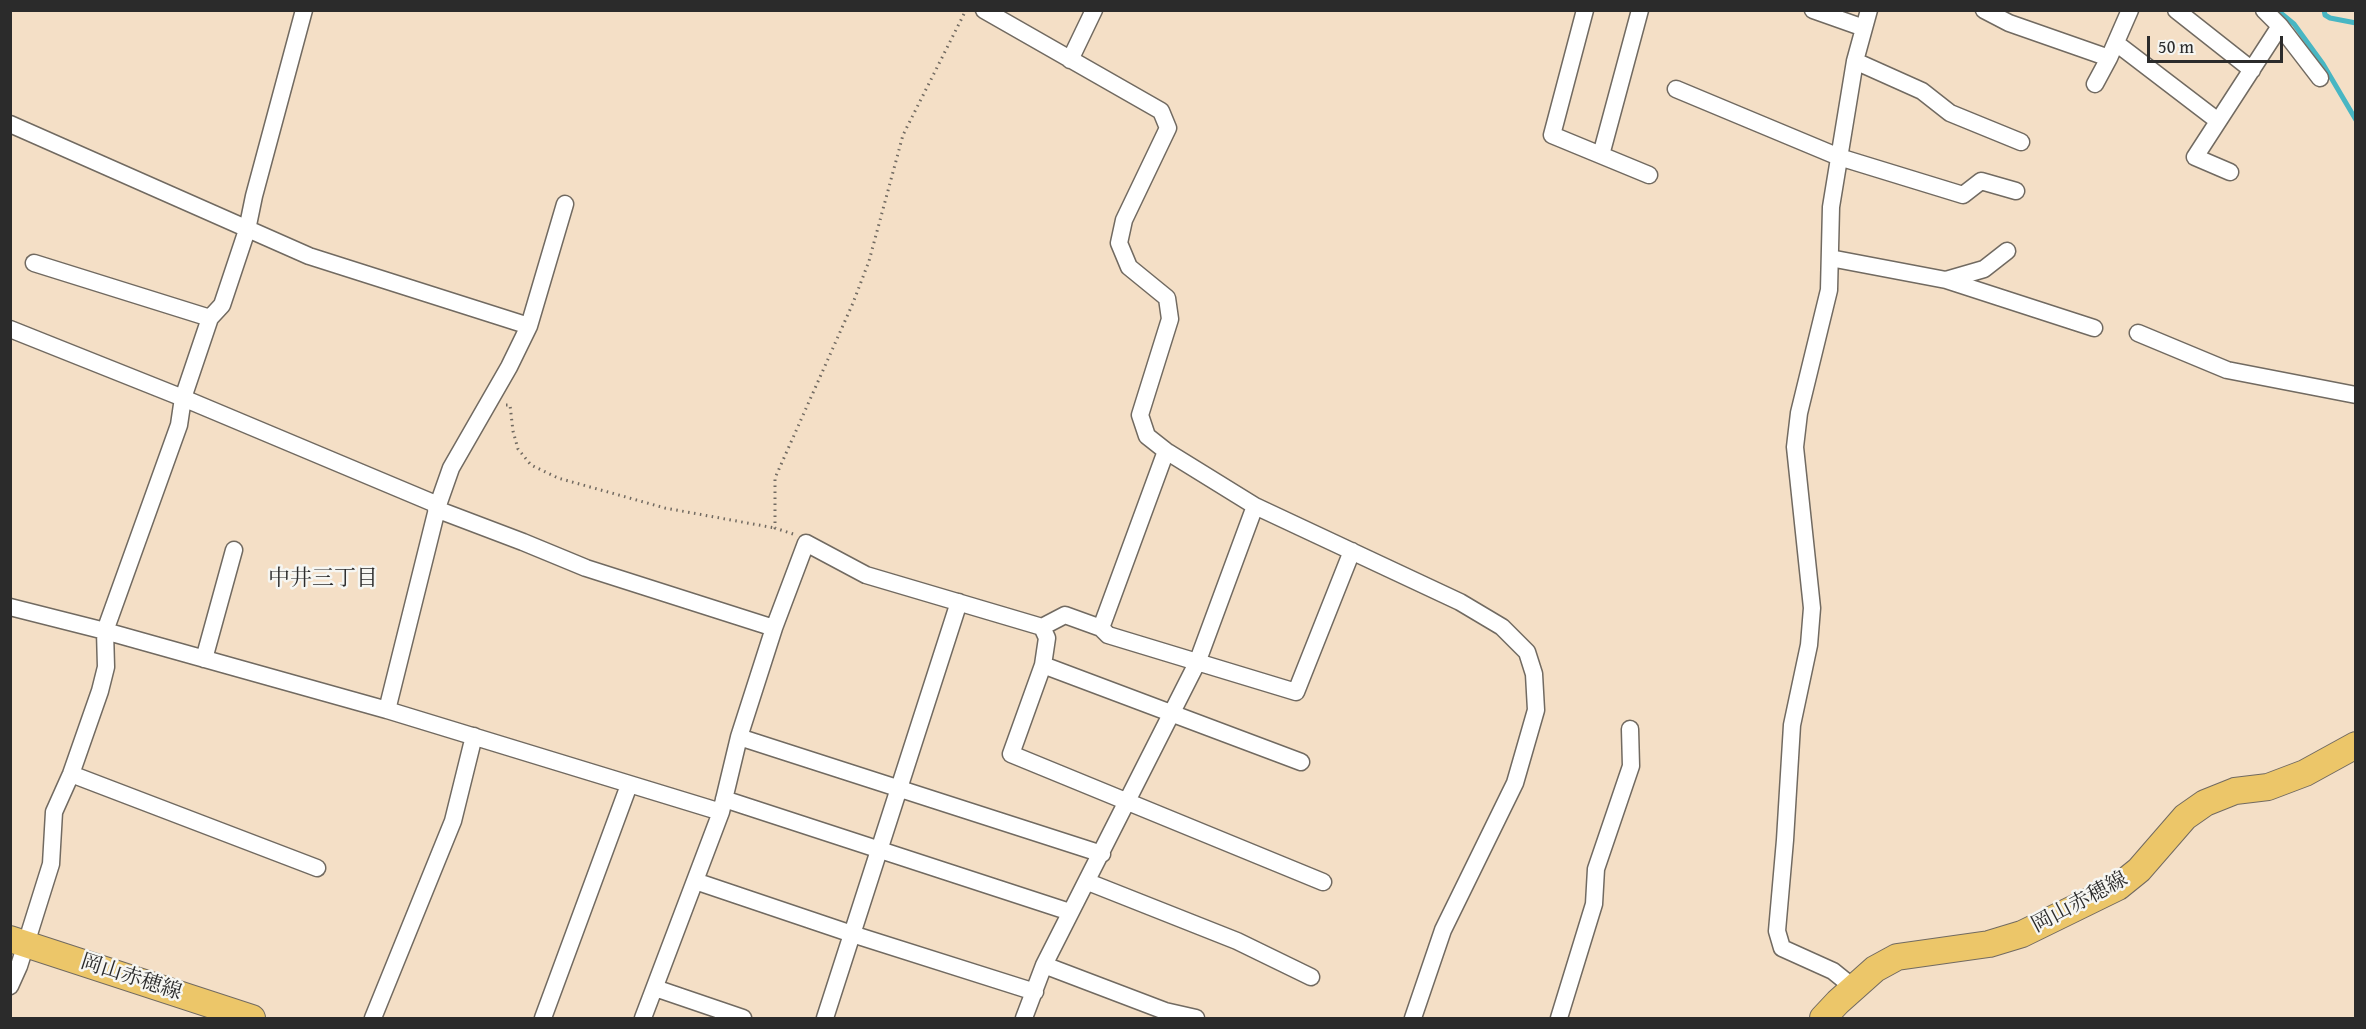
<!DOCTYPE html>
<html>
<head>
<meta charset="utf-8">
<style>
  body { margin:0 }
  #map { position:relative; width:2366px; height:1029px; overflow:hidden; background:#f4dfc6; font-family:"Gentium Book Plus",serif }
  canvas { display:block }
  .frame { position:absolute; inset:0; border:12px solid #2b2b2b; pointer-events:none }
  .scale { position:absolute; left:2147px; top:36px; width:136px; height:27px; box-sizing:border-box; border:3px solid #2b2b2b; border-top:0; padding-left:8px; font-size:18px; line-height:21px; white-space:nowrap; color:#2b2b2b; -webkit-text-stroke:4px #f6f6f2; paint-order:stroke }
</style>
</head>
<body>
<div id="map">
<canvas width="2366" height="1029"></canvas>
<div class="frame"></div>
<div class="scale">50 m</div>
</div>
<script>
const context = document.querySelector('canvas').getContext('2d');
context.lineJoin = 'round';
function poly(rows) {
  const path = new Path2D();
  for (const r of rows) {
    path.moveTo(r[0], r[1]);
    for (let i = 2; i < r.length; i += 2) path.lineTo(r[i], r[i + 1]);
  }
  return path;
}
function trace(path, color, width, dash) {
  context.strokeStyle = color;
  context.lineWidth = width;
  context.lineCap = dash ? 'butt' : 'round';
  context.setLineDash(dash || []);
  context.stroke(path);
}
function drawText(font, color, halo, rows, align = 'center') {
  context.font = font + ' "Gentium Book Plus","Noto Serif JP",serif';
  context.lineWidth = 5;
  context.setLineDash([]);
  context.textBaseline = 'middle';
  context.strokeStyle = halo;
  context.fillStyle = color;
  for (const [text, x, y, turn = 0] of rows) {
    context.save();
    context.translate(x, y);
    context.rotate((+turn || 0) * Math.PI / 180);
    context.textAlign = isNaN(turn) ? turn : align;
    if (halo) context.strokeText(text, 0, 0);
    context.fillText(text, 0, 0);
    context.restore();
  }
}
trace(poly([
  [2277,10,2294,24,2323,64,2356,120],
  [2324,10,2325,15,2330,18,2356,23]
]), '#48b6c3', 5);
const street = poly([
  [984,10,1161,111,1168,128,1124,220,1119,243,1129,267,1167,298,1170,319,1140,415,1147,436,1166,451,1255,506,1460,602,1502,627,1527,652,1534,674,1536,710,1515,783,1443,930,1413,1018],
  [1585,10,1552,135,1649,175],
  [1813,10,1864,28],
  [1984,10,2009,23,2109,58],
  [2176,10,2252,70],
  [2264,10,2280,26,2320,78],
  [2116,43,2218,121],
  [1070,60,1094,10],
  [1855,61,1922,91,1950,113,2021,142],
  [2095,84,2109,58,2130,10],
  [1676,89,1839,157,1963,195,1981,181,2016,191],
  [10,124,309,256,529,326],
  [1601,155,1640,10],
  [2230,172,2195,157,2280,26],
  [1830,258,1946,280,1984,269,2007,251],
  [34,263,210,318],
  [1946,280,2094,328],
  [10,329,183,398,438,505],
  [2138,333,2227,370,2356,395],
  [436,509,523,542,586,568,774,628],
  [10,607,105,631,387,710,721,812],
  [1042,627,1065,615,1101,628,1166,451],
  [1101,628,1108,635,1296,692,1352,551],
  [204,659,234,550],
  [1043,665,1011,754,1323,882],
  [387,710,438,505,451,468,509,367,529,326,565,204],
  [739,737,1102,854],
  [71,774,317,868],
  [724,799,1070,912],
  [695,881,852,934,1035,992],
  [1088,882,1237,941,1311,977],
  [1044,965,1165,1011,1196,1018],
  [10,986,19,966,51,864,54,812,71,774,100,691,106,667,105,631,179,425,183,398,210,318,222,305,247,230,254,196,304,10],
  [655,988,743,1018],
  [1854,988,1833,971,1782,948,1777,931,1785,840,1792,725,1809,645,1812,608,1795,447,1799,413,1829,290,1831,207,1855,61,1869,10],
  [373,1018,453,821,474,736],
  [543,1018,629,785],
  [643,1018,721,812,739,737,774,628,806,543,866,575,1042,627,1047,638,1043,665,1301,762],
  [825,1018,959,602],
  [1024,1018,1044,965,1197,663,1255,506],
  [1559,1018,1594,904,1596,869,1631,766,1630,729]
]);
const primary = poly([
  [10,939,252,1018],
  [1823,1018,1838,1002,1875,969,1897,957,1989,944,2022,934,2118,887,2139,870,2185,817,2205,803,2235,791,2268,787,2305,773,2356,745]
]);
trace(street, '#716a61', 19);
trace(primary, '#716a61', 28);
trace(poly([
  [506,405,510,405,513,431,518,449,531,465,558,478,665,508,775,528],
  [793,534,775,528,775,478,853,303,869,261,903,135,966,10]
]), '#716a61', 3, [1.5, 4.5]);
trace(street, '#fff', 16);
trace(primary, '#ecc669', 26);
drawText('21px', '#2b2b2b', '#f6f6f2', [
  ["岡山赤穂線",2080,903,-28],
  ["岡山赤穂線",131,978,18]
]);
drawText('22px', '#2b2b2b', '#f6f6f2', [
  ["中井三丁目",323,579]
]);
</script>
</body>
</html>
